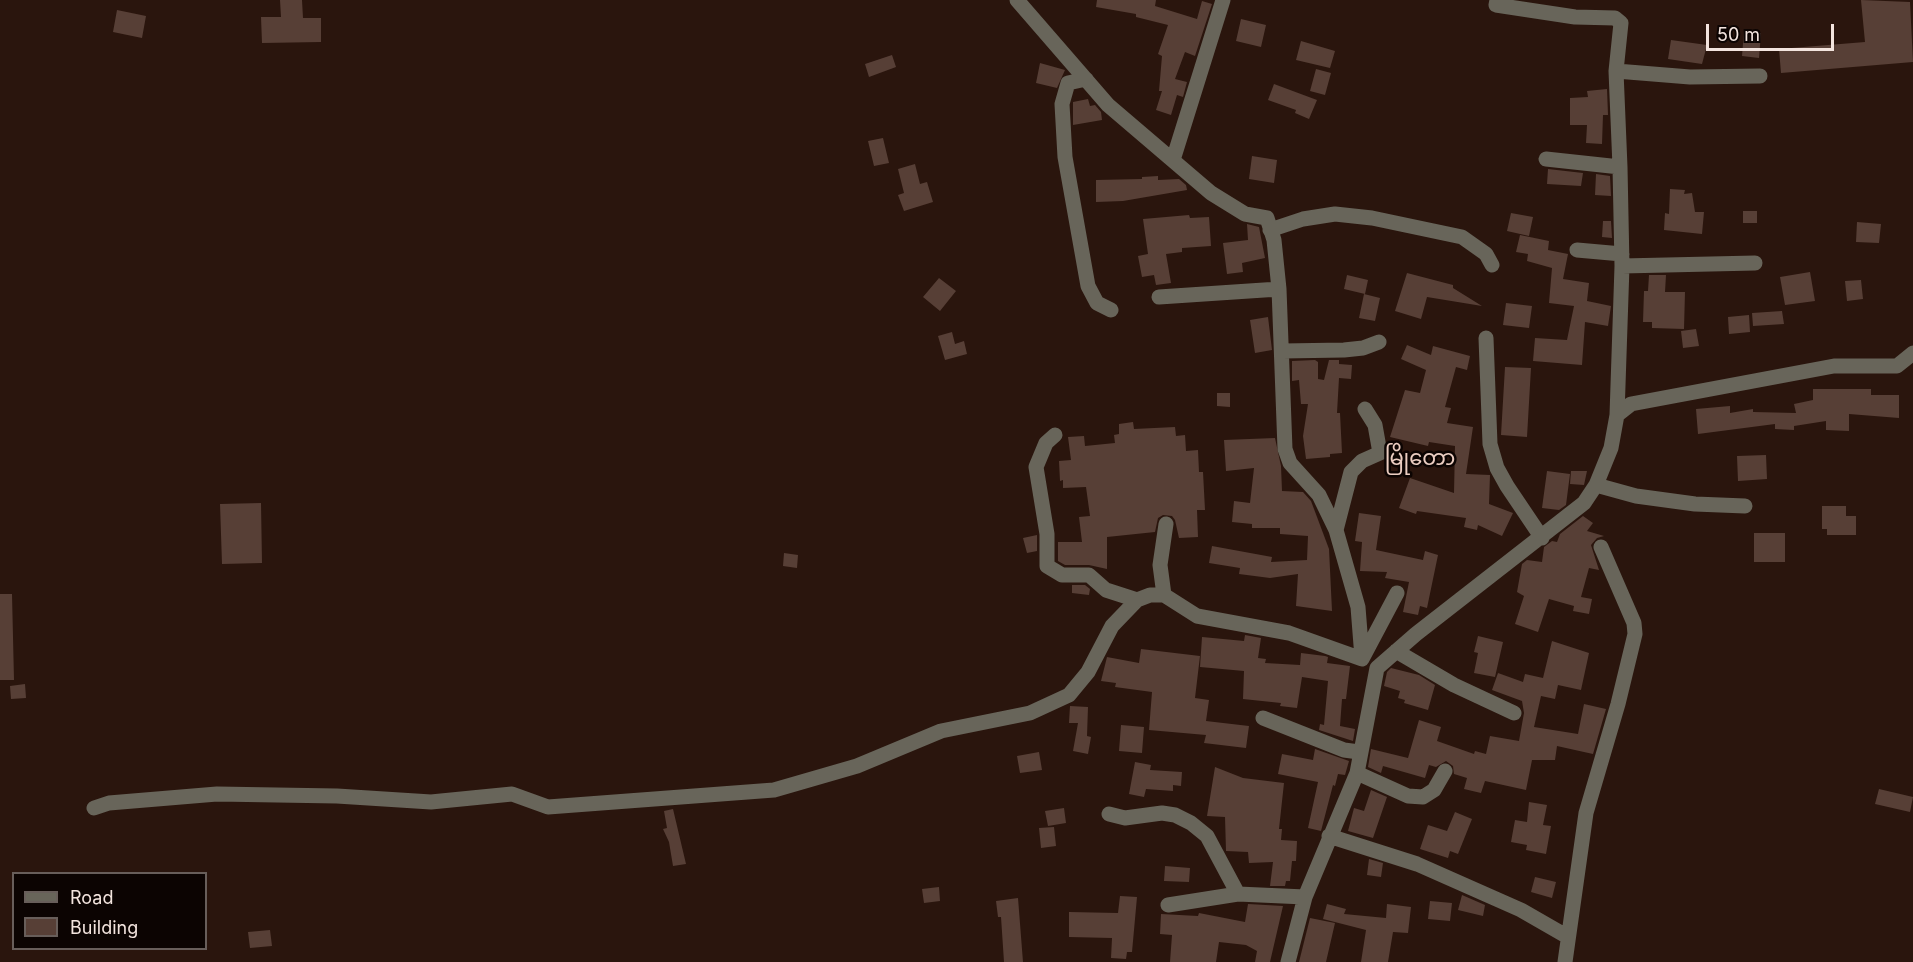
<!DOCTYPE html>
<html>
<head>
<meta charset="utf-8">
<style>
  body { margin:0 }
  #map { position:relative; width:1913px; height:962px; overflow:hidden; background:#2a150d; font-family:Inter,sans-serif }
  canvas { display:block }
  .legend { position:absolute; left:12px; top:872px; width:195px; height:78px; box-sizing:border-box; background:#0c0402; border:2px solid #685e5a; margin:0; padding:8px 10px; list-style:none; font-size:18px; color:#f3e4de }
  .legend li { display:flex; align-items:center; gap:12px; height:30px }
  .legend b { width:30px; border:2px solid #685e5a }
  .scale { position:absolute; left:1706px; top:24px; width:128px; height:27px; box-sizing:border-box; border:3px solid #f3e4de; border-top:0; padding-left:8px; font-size:18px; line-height:21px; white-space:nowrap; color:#f3e4de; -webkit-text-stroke:4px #0c0402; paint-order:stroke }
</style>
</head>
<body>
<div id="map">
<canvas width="1913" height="962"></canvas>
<ul class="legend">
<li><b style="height:8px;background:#68655a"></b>Road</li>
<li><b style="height:16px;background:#573f36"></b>Building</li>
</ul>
<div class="scale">50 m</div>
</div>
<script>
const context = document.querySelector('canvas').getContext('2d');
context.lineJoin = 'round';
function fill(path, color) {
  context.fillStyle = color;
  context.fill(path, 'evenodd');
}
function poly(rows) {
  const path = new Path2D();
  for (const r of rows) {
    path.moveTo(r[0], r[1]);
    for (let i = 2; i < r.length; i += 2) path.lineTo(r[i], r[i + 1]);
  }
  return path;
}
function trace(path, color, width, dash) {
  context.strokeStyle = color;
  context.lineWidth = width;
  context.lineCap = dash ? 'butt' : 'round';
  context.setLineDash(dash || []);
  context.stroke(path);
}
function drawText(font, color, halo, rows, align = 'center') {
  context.font = font + ' Inter,"Noto Sans Myanmar",sans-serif';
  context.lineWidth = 5;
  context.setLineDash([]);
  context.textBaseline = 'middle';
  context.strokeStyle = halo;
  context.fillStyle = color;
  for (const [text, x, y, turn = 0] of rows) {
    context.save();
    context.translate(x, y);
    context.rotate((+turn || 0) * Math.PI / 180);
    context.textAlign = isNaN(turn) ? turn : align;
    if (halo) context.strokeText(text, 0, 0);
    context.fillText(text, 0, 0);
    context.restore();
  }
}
fill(poly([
  [280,0,302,0,303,18,321,18,321,42,262,43,261,17,281,17],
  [1097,0,1156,0,1155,6,1197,19,1202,1,1212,4,1195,56,1185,52,1175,79,1187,82,1183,97,1177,95,1171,115,1156,110,1162,91,1159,91,1162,56,1158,54,1168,25,1136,17,1136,14,1096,7],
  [1861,0,1910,2,1913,62,1781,73,1779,49,1865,42],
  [117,10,146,16,142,38,113,32],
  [1241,19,1266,25,1261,47,1236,41],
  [1744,31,1761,33,1759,58,1742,56],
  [1671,40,1707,45,1702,64,1668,59],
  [1301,41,1335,51,1330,68,1296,60],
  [892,55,896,67,869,77,865,64],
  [1040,63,1065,70,1057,88,1036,83],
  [1316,69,1331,73,1325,95,1310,91],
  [1274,84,1317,100,1309,119,1295,113,1296,110,1268,100],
  [1607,89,1608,115,1603,115,1602,144,1586,143,1587,125,1570,125,1570,98,1588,97,1587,91],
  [1088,99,1090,106,1095,105,1101,112,1102,120,1073,125,1073,102],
  [883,138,889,163,874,166,868,141],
  [1252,156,1277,160,1274,183,1249,179],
  [915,164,920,184,927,182,933,202,904,211,898,195,904,193,898,169],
  [1548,169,1583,173,1581,186,1547,184],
  [1596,174,1610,176,1611,196,1595,195],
  [1158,176,1158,180,1179,179,1186,185,1187,190,1123,201,1096,202,1096,180,1142,179,1142,177],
  [1670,189,1685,190,1684,194,1692,193,1695,212,1704,212,1702,234,1664,230,1665,213,1669,214],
  [1743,211,1757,211,1757,223,1743,223],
  [1511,213,1533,217,1529,236,1507,231],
  [1189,215,1190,218,1209,217,1211,246,1182,248,1182,252,1166,254,1171,283,1156,285,1154,275,1142,277,1138,256,1148,254,1143,219],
  [1603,221,1611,221,1612,238,1602,237],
  [1857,222,1881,224,1879,243,1856,242],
  [1247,224,1259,227,1265,258,1242,263,1243,272,1227,274,1223,243,1248,240],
  [1520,235,1549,241,1548,250,1568,254,1563,279,1589,283,1587,301,1611,306,1608,326,1585,322,1582,365,1533,361,1535,338,1567,340,1574,306,1549,303,1552,268,1527,261,1528,254,1516,252],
  [1810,272,1815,301,1785,305,1780,277],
  [1407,273,1453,285,1453,288,1482,306,1427,297,1421,319,1395,311],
  [1347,275,1368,280,1365,294,1344,289],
  [1649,275,1666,275,1665,292,1685,292,1684,329,1652,328,1652,322,1643,322,1644,291,1648,291],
  [939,278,956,291,940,311,923,297],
  [1861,280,1863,299,1847,301,1845,281],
  [1364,294,1380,298,1375,321,1359,318],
  [1506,303,1532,306,1529,328,1503,325],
  [1782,311,1784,324,1753,326,1752,313],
  [1749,315,1750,332,1729,334,1728,317],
  [1268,317,1272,350,1255,353,1250,320],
  [1696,329,1699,346,1683,348,1681,331],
  [952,332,955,344,964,341,967,354,945,360,938,336],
  [1407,345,1431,355,1433,346,1470,356,1467,370,1456,367,1445,407,1451,408,1447,423,1473,427,1466,474,1490,475,1489,504,1513,513,1502,536,1478,525,1477,530,1464,527,1466,518,1417,511,1416,514,1399,508,1410,478,1454,493,1455,446,1429,442,1428,446,1390,437,1405,390,1420,393,1426,370,1401,359],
  [1315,360,1318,362,1318,379,1324,380,1329,360,1339,360,1339,364,1352,365,1351,379,1339,378,1337,413,1340,413,1342,453,1330,454,1330,457,1306,459,1303,436,1308,404,1301,404,1299,380,1292,381,1292,361],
  [1505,367,1531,368,1527,437,1501,435],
  [1813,389,1871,389,1871,395,1899,395,1899,418,1849,414,1849,431,1826,430,1826,421,1794,426,1794,430,1775,429,1775,424,1698,434,1696,409,1730,406,1730,413,1753,409,1753,412,1796,413,1794,404,1813,400],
  [1217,393,1230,393,1230,407,1217,406],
  [1133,422,1134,429,1175,427,1176,436,1185,435,1186,451,1198,450,1199,472,1203,472,1205,510,1197,510,1198,537,1179,538,1175,520,1172,516,1163,515,1158,518,1155,532,1107,537,1107,569,1089,565,1065,565,1058,561,1058,542,1082,542,1079,517,1090,516,1086,487,1063,488,1063,480,1060,481,1059,461,1071,460,1068,437,1084,436,1085,446,1115,443,1114,435,1119,434,1119,424],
  [1275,438,1281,466,1282,491,1303,492,1311,501,1329,549,1332,611,1296,606,1298,574,1270,578,1239,574,1240,568,1209,563,1212,546,1272,557,1271,562,1307,560,1308,536,1280,534,1280,528,1252,528,1252,524,1232,522,1234,501,1250,503,1254,468,1226,471,1224,440],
  [1766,455,1767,479,1738,481,1737,456],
  [1547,471,1570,474,1566,505,1559,510,1542,508],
  [1571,471,1587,471,1584,485,1570,484],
  [261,503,262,563,222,564,220,504],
  [1822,506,1846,506,1846,516,1856,516,1856,535,1827,535,1827,529,1822,529],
  [1359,513,1381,516,1376,550,1423,560,1425,551,1438,555,1427,608,1420,606,1418,615,1403,612,1409,582,1385,578,1387,572,1360,571,1362,542,1355,541],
  [1583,516,1593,523,1587,531,1604,536,1597,538,1591,545,1599,570,1589,568,1581,597,1592,599,1589,614,1573,611,1574,606,1549,599,1538,632,1515,624,1524,596,1517,592,1522,564,1527,560,1542,562,1544,547,1552,541,1557,542,1560,534],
  [1754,533,1785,533,1785,562,1754,562],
  [1037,535,1037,551,1027,553,1023,538],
  [784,553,798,555,797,568,783,566],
  [1072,585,1085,585,1090,589,1089,595,1072,593],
  [0,594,12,594,14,680,0,680],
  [1245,635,1261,638,1258,658,1266,659,1265,663,1300,665,1301,653,1325,656,1328,657,1327,663,1350,666,1346,699,1342,699,1340,726,1355,729,1353,741,1319,730,1320,724,1324,725,1328,681,1302,677,1297,708,1280,706,1281,703,1243,699,1244,671,1200,667,1202,637,1244,641],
  [1478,636,1503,642,1495,677,1474,673,1478,653,1474,652],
  [1552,641,1589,653,1581,690,1558,685,1555,699,1541,696,1534,727,1578,734,1584,704,1606,709,1593,754,1557,746,1555,760,1532,760,1526,790,1485,781,1481,793,1464,789,1467,778,1454,774,1453,766,1446,761,1436,767,1429,765,1425,778,1383,766,1381,773,1368,767,1371,749,1408,758,1419,720,1441,727,1437,741,1474,754,1475,751,1486,754,1490,736,1519,741,1524,713,1522,701,1492,690,1498,673,1523,682,1525,674,1543,678],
  [1141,649,1200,656,1195,698,1209,700,1206,721,1249,726,1246,748,1204,743,1206,735,1149,730,1152,692,1115,687,1116,683,1101,681,1107,657,1139,663],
  [1391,668,1419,675,1435,685,1428,710,1404,703,1405,700,1398,698,1400,691,1384,686,1387,672],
  [25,684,26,698,11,699,10,686],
  [1070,706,1088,707,1087,736,1091,737,1088,754,1073,751,1078,723,1069,723],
  [1121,725,1144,727,1142,753,1119,751],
  [1315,749,1349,761,1345,775,1338,774,1335,786,1333,785,1321,831,1308,828,1318,782,1278,774,1282,754,1313,760],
  [1039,752,1042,770,1020,773,1017,756],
  [1135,762,1151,765,1150,770,1182,772,1181,786,1173,785,1173,791,1146,789,1144,797,1129,794],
  [1215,767,1243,778,1284,783,1279,829,1282,829,1281,840,1297,841,1296,861,1292,861,1290,881,1286,881,1285,886,1270,886,1273,862,1249,863,1248,852,1226,851,1225,817,1207,816],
  [1879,789,1913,797,1910,812,1875,804],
  [1371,790,1387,797,1373,838,1348,831,1354,808,1364,811],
  [1529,802,1547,805,1543,825,1551,826,1546,854,1526,850,1527,845,1511,842,1515,820,1527,822],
  [1064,808,1066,823,1048,826,1045,811],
  [673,809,686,864,673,866,669,842,663,829,667,828,664,811],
  [1455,812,1472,819,1458,854,1450,851,1448,858,1420,849,1428,825,1447,831],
  [1054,827,1056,846,1041,848,1039,828],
  [1369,859,1383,863,1381,877,1367,875],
  [1165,866,1190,868,1189,882,1164,881],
  [1535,877,1556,882,1552,898,1531,892],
  [939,887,940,901,924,903,922,889],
  [1462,895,1485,905,1483,916,1458,910],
  [1120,896,1137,897,1132,952,1127,952,1126,959,1111,958,1112,938,1069,937,1069,912,1118,913],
  [1018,898,1023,962,1004,962,1001,917,998,917,996,901],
  [1430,901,1452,903,1450,921,1428,919],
  [1248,904,1283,906,1270,962,1255,962,1257,951,1246,945,1219,942,1216,962,1170,962,1172,935,1160,934,1161,914,1198,916,1199,913,1245,922],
  [1327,904,1346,909,1344,914,1386,918,1387,904,1411,907,1408,933,1393,932,1388,962,1361,962,1366,930,1323,919],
  [1310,918,1335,923,1326,962,1299,962],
  [270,930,272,946,250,948,248,932]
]), '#573f36');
trace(poly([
  [1017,0,1108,105,1211,193,1245,214,1267,218,1274,240,1279,289,1285,449,1290,463,1319,495,1336,530,1358,607,1362,658],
  [1497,0,1496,5,1575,17,1615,18,1621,23,1616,71,1620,167,1546,159],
  [1616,71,1690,77,1760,76],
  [1086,79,1068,83,1062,104,1065,157,1088,286,1097,303,1111,310],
  [1173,160,1223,0],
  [1270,230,1303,219,1335,214,1372,218,1462,237,1486,254,1492,265],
  [1577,250,1622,254],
  [1622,266,1755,263],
  [1159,297,1279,289],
  [1486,338,1490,444,1497,468,1507,486,1542,538],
  [1283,351,1344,350,1363,348,1379,342],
  [1617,415,1622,266,1620,167],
  [1055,435,1046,443,1036,467,1047,534,1047,566,1062,575,1089,575,1106,590,1137,600],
  [1596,485,1636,496,1695,504,1745,506],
  [1336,530,1351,472,1362,461,1380,453,1375,425,1365,409],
  [1164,595,1160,565,1166,524],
  [1396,651,1454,685,1514,713],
  [1263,718,1344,750,1359,752],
  [1357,773,1408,796,1423,797,1434,790,1445,771],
  [94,808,109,803,217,794,337,796,431,802,512,794,548,807,774,790,857,766,941,731,1030,713,1069,695,1088,672,1112,626,1137,600,1150,595,1164,595,1197,616,1289,633,1362,659,1397,593],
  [1109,814,1125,818,1162,813,1175,815,1191,823,1207,836,1238,894],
  [1329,836,1417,864,1521,910,1568,937],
  [1168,905,1238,894,1305,897],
  [1288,962,1305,897,1357,773,1377,668,1416,634,1584,503,1596,485,1611,448,1617,415,1631,404,1834,366,1897,366,1913,353],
  [1565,962,1586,813,1618,704,1635,634,1634,623,1601,547]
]), '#68655a', 15);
drawText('21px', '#ebcdc1', '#0c0402', [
  ["မြိုတော",1420,459]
]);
</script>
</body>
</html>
